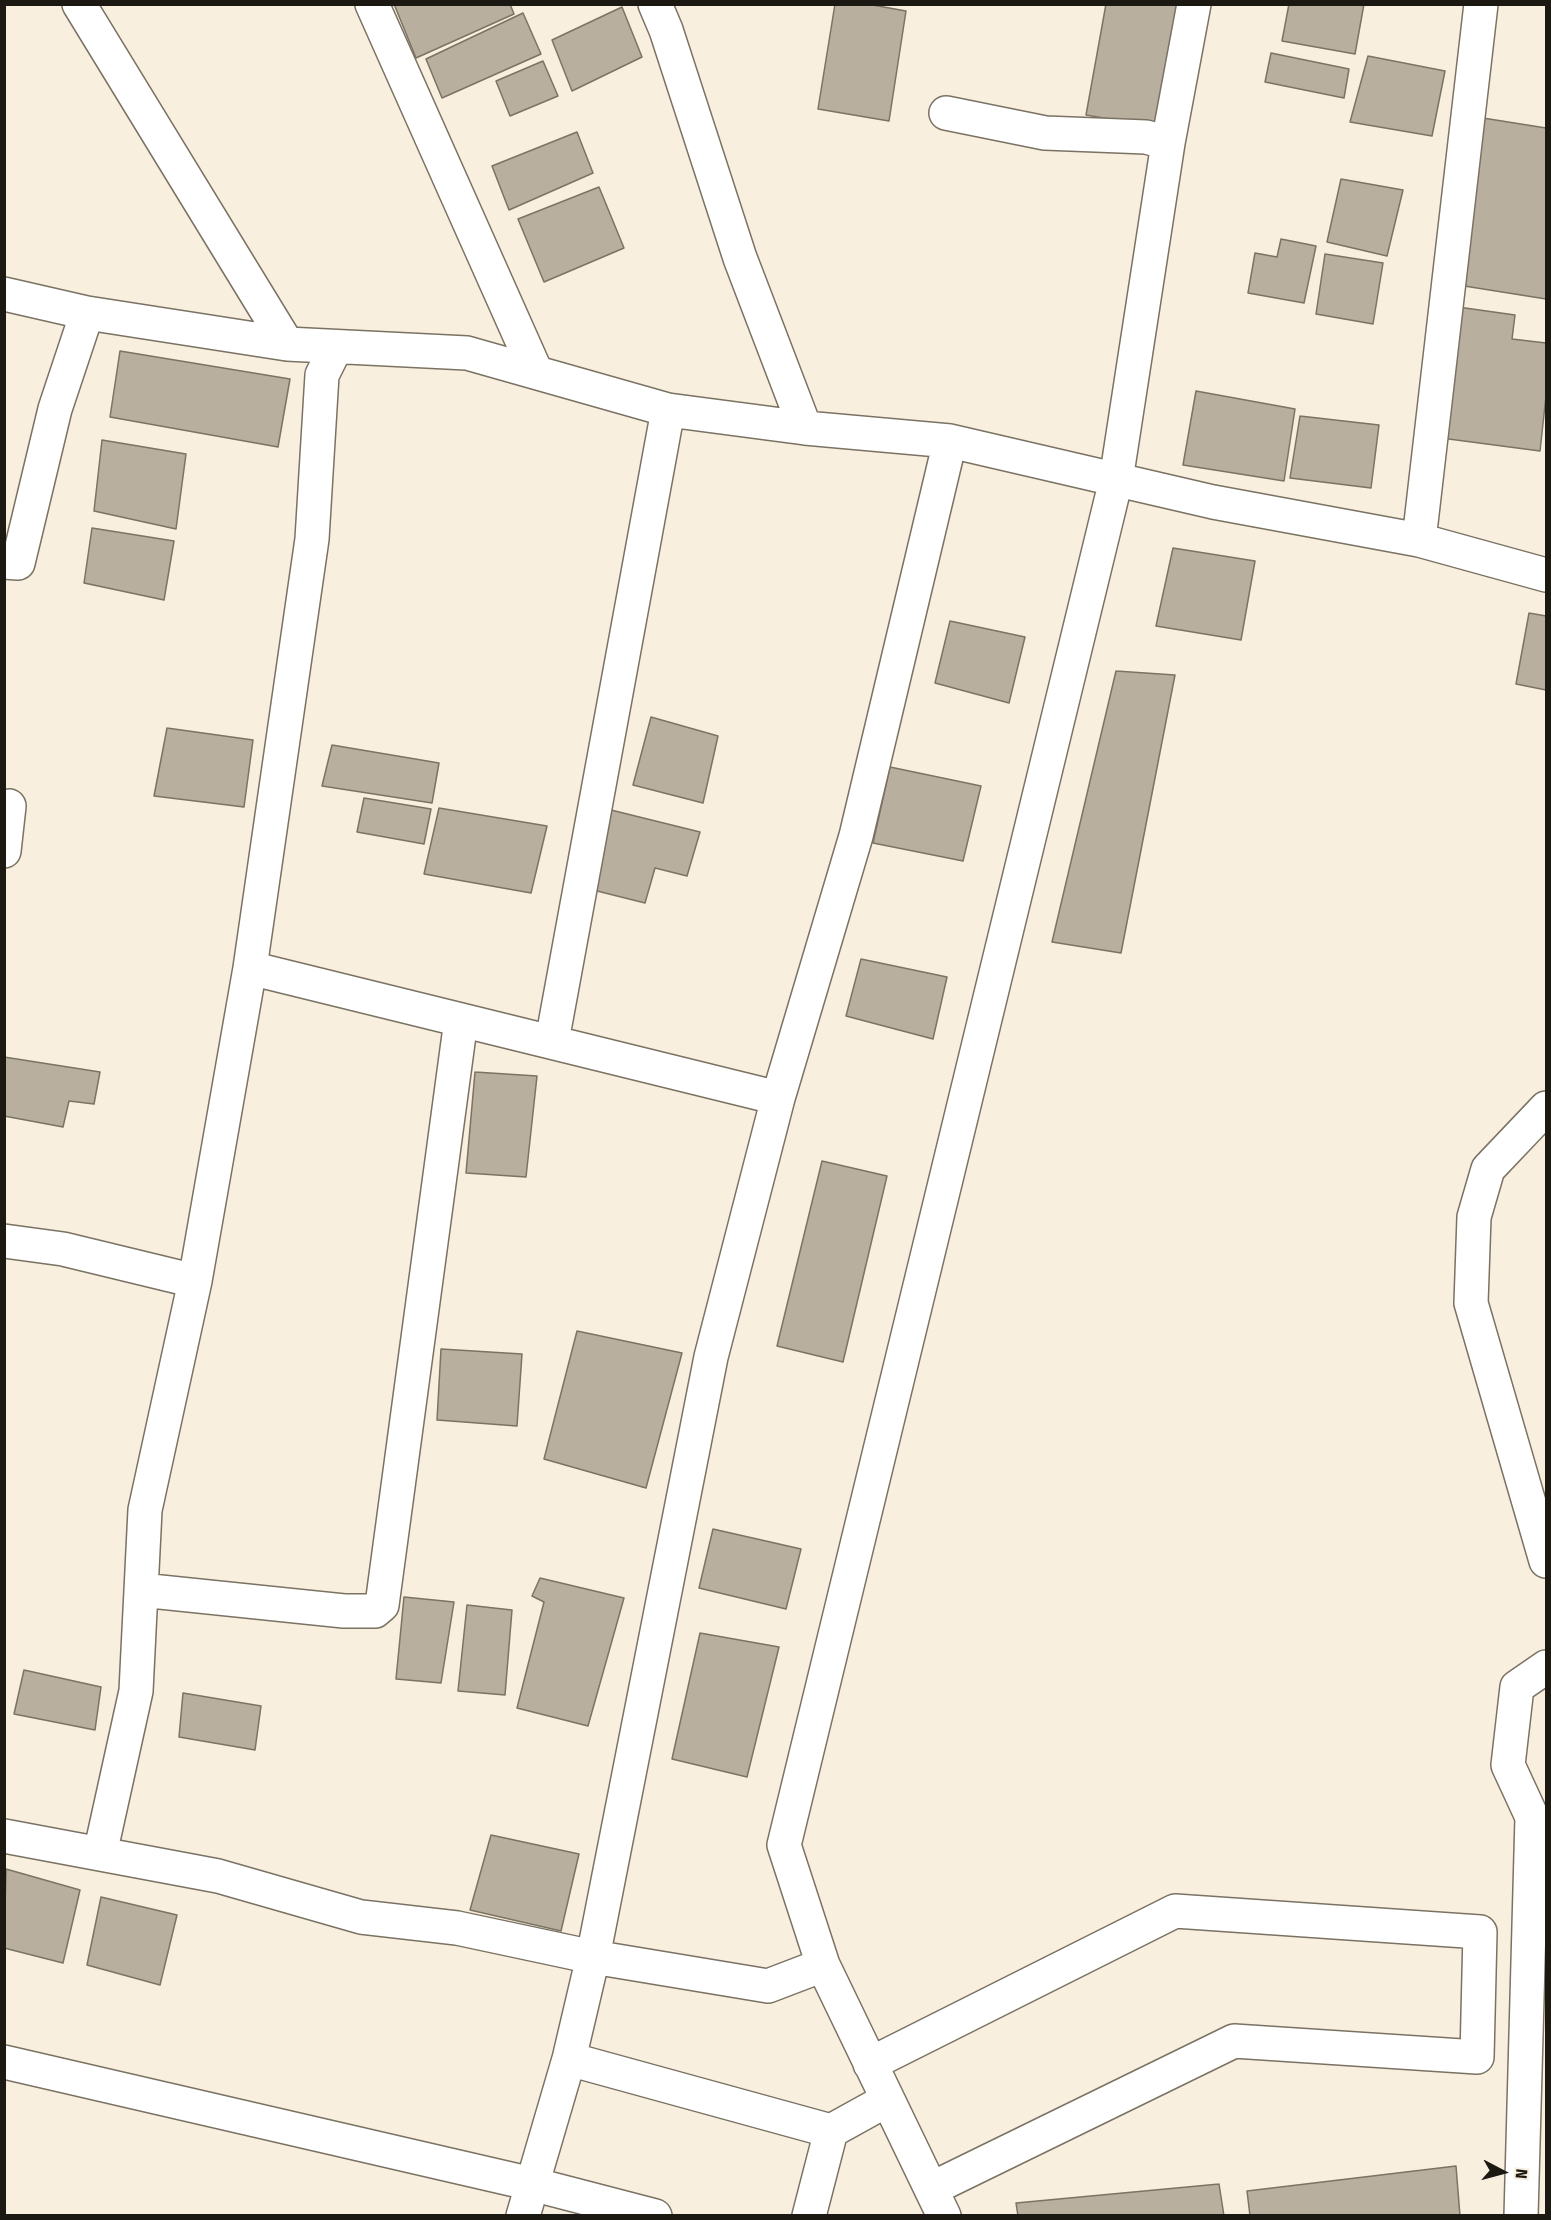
<!DOCTYPE html>
<html>
<head>
<meta charset="utf-8">
<style>
  body { margin:0 }
  #map { position:relative; width:1551px; height:2220px; overflow:hidden; background:#f9efde; font-family:"Fira Sans Condensed",sans-serif }
  canvas { display:block }
  .frame { position:absolute; inset:0; border:6px solid #1c1913; pointer-events:none }
  .north { position:absolute; left:1473px; top:2142px; width:60px; height:60px; -webkit-text-stroke:4px #f9efde; paint-order:stroke; rotate:96deg; font-size:16px; font-weight:700; line-height:24px; text-align:center; color:#1c1913 }
  .north::after { content:''; display:block; margin:auto; width:21px; height:27px; background:#1c1913; clip-path:polygon(50% 0,100% 100%,50% 72%,0 100%) }
</style>
</head>
<body>
<div id="map">
<canvas width="1551" height="2220"></canvas>
<div class="frame"></div>
<div class="north">N</div>
</div>
<script>
const context = document.querySelector('canvas').getContext('2d');
context.lineJoin = 'round';
function fill(path, color) {
  context.fillStyle = color;
  context.fill(path, 'evenodd');
}
function poly(rows) {
  const path = new Path2D();
  for (const r of rows) {
    path.moveTo(r[0], r[1]);
    for (let i = 2; i < r.length; i += 2) path.lineTo(r[i], r[i + 1]);
  }
  return path;
}
function trace(path, color, width, dash) {
  context.strokeStyle = color;
  context.lineWidth = width;
  context.lineCap = dash ? 'butt' : 'round';
  context.setLineDash(dash || []);
  context.stroke(path);
}
const building = poly([
  [394,4,510,4,514,14,416,58,394,4],
  [835,4,867,4,906,11,889,121,818,109,835,4],
  [1106,4,1185,4,1161,128,1086,115,1106,4],
  [1289,4,1364,4,1355,54,1282,41,1289,4],
  [622,7,642,57,572,91,552,40,622,7],
  [523,13,541,54,442,98,426,59,523,13],
  [1271,53,1349,69,1344,98,1265,82,1271,53],
  [1368,56,1445,71,1432,136,1350,122,1368,56],
  [543,61,558,96,510,116,496,81,543,61],
  [1483,118,1546,128,1546,299,1458,285,1483,118],
  [577,132,593,173,509,210,492,166,577,132],
  [1341,179,1403,190,1387,256,1327,242,1341,179],
  [599,187,624,248,544,282,518,219,599,187],
  [1281,239,1316,246,1304,303,1248,293,1255,253,1277,257,1281,239],
  [1325,254,1383,263,1373,324,1316,314,1325,254],
  [1458,307,1515,315,1512,339,1546,343,1546,396,1540,451,1441,438,1458,307],
  [120,351,290,379,278,447,110,417,120,351],
  [1196,391,1295,409,1284,481,1183,465,1196,391],
  [1300,416,1379,425,1371,488,1290,478,1300,416],
  [102,440,186,454,176,529,94,511,102,440],
  [92,528,174,541,164,600,84,583,92,528],
  [1173,548,1255,561,1241,640,1156,626,1173,548],
  [1529,613,1546,616,1546,690,1516,684,1529,613],
  [950,621,1025,637,1009,703,935,683,950,621],
  [1116,671,1175,675,1121,953,1052,942,1116,671],
  [651,717,718,736,703,803,633,785,651,717],
  [167,728,253,740,244,807,154,796,167,728],
  [332,745,439,763,432,803,322,786,332,745],
  [890,767,981,786,963,861,873,843,890,767],
  [364,798,431,809,424,844,357,832,364,798],
  [439,808,547,826,531,893,424,874,439,808],
  [611,810,700,832,687,876,655,868,645,903,593,890,611,810],
  [861,959,947,977,933,1039,846,1016,861,959],
  [4,1057,100,1072,94,1104,69,1101,63,1127,4,1116,4,1057],
  [475,1072,537,1076,526,1177,466,1173,475,1072],
  [822,1161,887,1176,843,1362,777,1346,822,1161],
  [577,1331,682,1353,646,1488,544,1459,577,1331],
  [441,1349,522,1354,517,1426,437,1420,441,1349],
  [713,1529,801,1549,786,1609,699,1588,713,1529],
  [540,1578,624,1598,588,1726,517,1708,544,1602,532,1596,540,1578],
  [404,1597,454,1602,441,1683,396,1679,404,1597],
  [467,1605,512,1610,505,1695,458,1691,467,1605],
  [700,1633,779,1647,747,1777,672,1759,700,1633],
  [24,1670,101,1687,95,1730,14,1714,24,1670],
  [183,1693,261,1706,255,1750,179,1737,183,1693],
  [491,1835,579,1854,561,1931,470,1910,491,1835],
  [6,1869,80,1890,63,1963,4,1948,6,1869],
  [101,1897,177,1915,160,1985,87,1965,101,1897],
  [1456,2166,1460,2216,1250,2216,1247,2191,1456,2166],
  [1219,2184,1224,2216,1018,2216,1016,2203,1219,2184]
]);
fill(building, '#b8af9e');
trace(building, '#7b7364', 1.5);
const minor = poly([
  [79,4,287,344],
  [372,4,536,372],
  [655,4,666,30,740,258,805,428],
  [946,113,1045,133,1146,137,1168,143],
  [4,294,87,313,287,344,467,353,668,410,805,428,950,441,1213,502,1419,540,1546,575],
  [1419,540,1481,4],
  [4,562,18,563,55,409,87,313],
  [4,851,9,806],
  [250,968,778,1098],
  [552,1041,668,410],
  [1546,1108,1488,1169,1474,1217,1471,1303,1546,1561],
  [4,1241,63,1249,195,1281,145,1510,136,1691,100,1854],
  [195,1281,250,968,312,539,322,375,336,347],
  [141,1590,344,1611,375,1611,382,1605,461,1020],
  [4,1836,218,1876,361,1917,457,1928,593,1957,768,1986,823,1965],
  [569,2059,831,2131,887,2100],
  [4,2062,532,2184,655,2216],
  [870,2064,1175,1911,1480,1932,1477,2057,1234,2041,931,2189],
  [523,2216,569,2059,593,1957,711,1357,778,1098,856,836,950,441],
  [809,2216,831,2131],
  [944,2216,823,1965,784,1845,1116,480,1168,143,1194,4],
  [1521,2216,1532,1817,1508,1765,1517,1687,1546,1667]
]);
trace(minor, '#7a7263', 36);
trace(minor, '#fff', 33);
</script>
</body>
</html>
